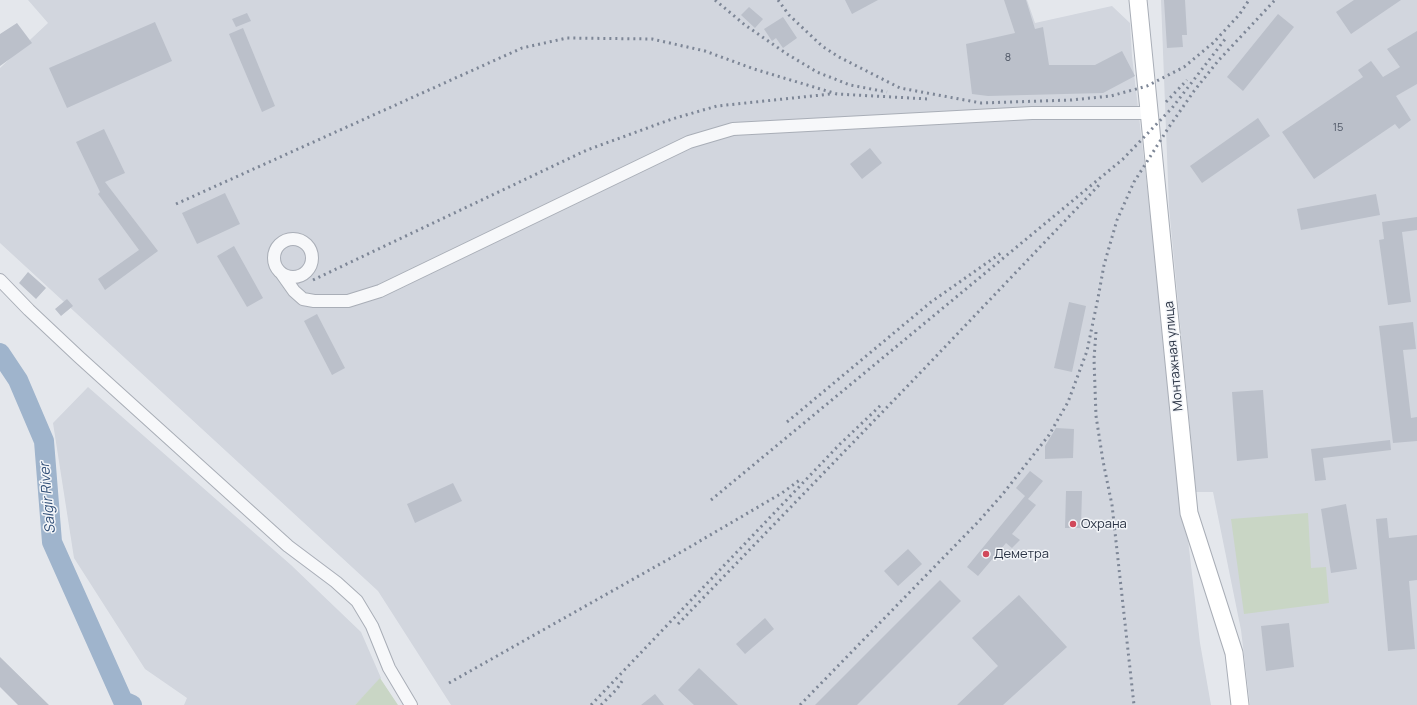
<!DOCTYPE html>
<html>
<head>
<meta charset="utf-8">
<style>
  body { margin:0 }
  canvas { display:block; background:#e4e7ec }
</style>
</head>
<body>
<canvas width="1417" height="705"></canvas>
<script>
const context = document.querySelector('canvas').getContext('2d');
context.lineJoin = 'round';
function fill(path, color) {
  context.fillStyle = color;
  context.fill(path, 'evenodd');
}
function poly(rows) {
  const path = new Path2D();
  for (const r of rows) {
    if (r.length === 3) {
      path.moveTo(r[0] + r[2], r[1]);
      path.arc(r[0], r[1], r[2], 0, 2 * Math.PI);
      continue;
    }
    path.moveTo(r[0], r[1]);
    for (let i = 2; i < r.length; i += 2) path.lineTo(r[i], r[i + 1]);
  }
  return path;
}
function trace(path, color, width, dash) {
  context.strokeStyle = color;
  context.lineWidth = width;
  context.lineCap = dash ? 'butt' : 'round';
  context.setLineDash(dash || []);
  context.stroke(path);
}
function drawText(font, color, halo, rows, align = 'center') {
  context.font = font + ' Manrope,sans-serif';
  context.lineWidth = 3;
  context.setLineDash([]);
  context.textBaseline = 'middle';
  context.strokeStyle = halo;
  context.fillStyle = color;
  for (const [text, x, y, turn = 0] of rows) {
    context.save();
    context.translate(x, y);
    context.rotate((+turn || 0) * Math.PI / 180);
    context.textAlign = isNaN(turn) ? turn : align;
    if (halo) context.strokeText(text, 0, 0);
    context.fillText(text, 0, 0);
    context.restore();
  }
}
fill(poly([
  [28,0,1027,0,1035,23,1112,6,1130,23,1132,56,1200,643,1211,705,451,705,378,591,0,243,0,68,48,23],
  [1161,0,1417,0,1417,705,1250,705,1241,630,1213,492,1196,492,1169,207],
  [88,387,291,565,361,632,381,678,355,705,184,705,187,698,145,669,74,558,53,423]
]), '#d2d6de');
fill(poly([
  [1308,513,1311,568,1326,567,1329,603,1244,614,1231,519],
  [380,678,398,705,355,705]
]), '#c9d6c5');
trace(poly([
  [0,353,18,380,44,441,52,542,123,701,132,705]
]), '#9fb4cc', 20);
fill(poly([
  [845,0,878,0,852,14],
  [1004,0,1026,0,1035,29,1043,27,1049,65,1095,65,1122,51,1135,76,1103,93,988,96,972,94,966,44,1015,33],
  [1164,0,1185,0,1187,35,1182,35,1183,47,1167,48],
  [1354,0,1401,0,1351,34,1336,12],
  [749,7,763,19,755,28,741,15],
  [247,13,251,21,236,27,232,19],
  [1278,14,1294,27,1243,91,1227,77],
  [783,17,797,38,783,48,776,38,772,41,764,29],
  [155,22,172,61,67,108,49,68],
  [17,23,32,43,0,66,0,34],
  [243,28,275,106,262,112,229,34],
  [1417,31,1417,84,1396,96,1411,120,1399,129,1395,124,1314,179,1282,132,1363,77,1358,70,1371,61,1383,77,1400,67,1387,49],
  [1258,118,1270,136,1202,183,1190,166],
  [104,129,125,173,105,182,158,251,105,290,98,279,139,250,98,194,100,192,76,142],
  [870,148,882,163,862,179,850,164],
  [225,193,240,224,197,244,182,213],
  [1376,194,1380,215,1301,230,1297,209],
  [1417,217,1417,230,1402,232,1411,302,1388,305,1379,240,1384,239,1382,222],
  [234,246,263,298,247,307,217,256],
  [28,272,46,288,36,299,19,283],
  [67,299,73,306,61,316,55,309],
  [1069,302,1086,306,1072,372,1054,368],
  [317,314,345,368,332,375,304,321],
  [1413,322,1416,349,1403,350,1411,418,1417,417,1417,441,1393,443,1379,326],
  [1263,390,1268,458,1237,461,1232,392],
  [1056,428,1074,429,1073,458,1045,459,1045,446],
  [1390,440,1391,450,1323,458,1326,480,1315,481,1311,449],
  [1030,471,1043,481,1028,499,1036,505,1012,534,1020,540,1012,548,1006,543,978,576,967,567,1025,496,1016,488],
  [453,483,462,501,415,523,407,504],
  [1066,491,1082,491,1081,528,1065,528],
  [1346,504,1357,569,1331,573,1321,509],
  [1387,518,1389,538,1417,535,1417,580,1409,581,1415,649,1388,651,1376,519],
  [908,549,922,564,898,586,884,571],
  [940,580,961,601,857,705,815,705],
  [1019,595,1067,647,1003,705,957,705,998,666,972,638],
  [765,618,774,629,745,654,736,644],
  [1289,623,1294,667,1266,671,1261,626],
  [0,657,49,705,18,705,0,687],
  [699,668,738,705,694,705,678,690],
  [655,694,664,705,641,705]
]), '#bbc0ca');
const street = poly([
  [293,258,19],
  [282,274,294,291,303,299,314,301,348,301,380,291,689,142,733,129,1032,113,1150,113],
  [0,280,29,310,79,357,288,546,336,582,357,601,372,626,389,668,411,705]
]);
const secondary = poly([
  [1138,0,1189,513,1234,653,1240,705]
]);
trace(street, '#a9aeb7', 14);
trace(secondary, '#a9aeb7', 19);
trace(street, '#f7f8fa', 12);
trace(secondary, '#fff', 17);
trace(poly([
  [715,0,745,25,787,54,817,72,850,85,887,92],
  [778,0,789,15,822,46,839,57,900,88,981,103,1071,100,1111,96,1147,86,1184,67,1213,43,1239,15,1249,0],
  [1166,102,1187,80],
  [176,204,522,48,567,38,652,39,705,51,754,69,837,94,929,99],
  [313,280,587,150,672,119,717,106,831,94],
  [1096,332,1094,359,1096,416,1103,461,1112,505,1134,705],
  [787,422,931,302,1001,253],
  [711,500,1123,159,1172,108,1226,38],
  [678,624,922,371,1101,183],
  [449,683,676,555,782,493,801,479],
  [591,705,839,445,882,404],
  [601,705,617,689,624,678],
  [800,705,978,522,1002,495,1049,435,1068,402,1087,351,1098,298,1104,265,1117,220,1134,182,1169,127,1194,91,1218,61,1275,0]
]), '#7d8696', 3, [2, 4]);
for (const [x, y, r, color] of [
  [1073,524,4,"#d1495b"],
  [986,554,4,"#d1495b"]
]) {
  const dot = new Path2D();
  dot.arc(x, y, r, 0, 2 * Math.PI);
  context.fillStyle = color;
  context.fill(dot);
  trace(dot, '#f4f6f9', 1.5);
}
drawText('11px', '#4f5766', null, [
  ["8",1008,58],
  ["15",1338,128]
]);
drawText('13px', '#2b3445', '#f4f6f9', [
  ["Монтажная улица",1174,356,-95]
]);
drawText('13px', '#2b3445', '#f4f6f9', [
  ["Охрана",1081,524],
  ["Деметра",994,554]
], 'left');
drawText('italic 14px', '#34527a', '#f4f6f9', [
  ["Salgir River",48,498,-95]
]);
</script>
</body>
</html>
